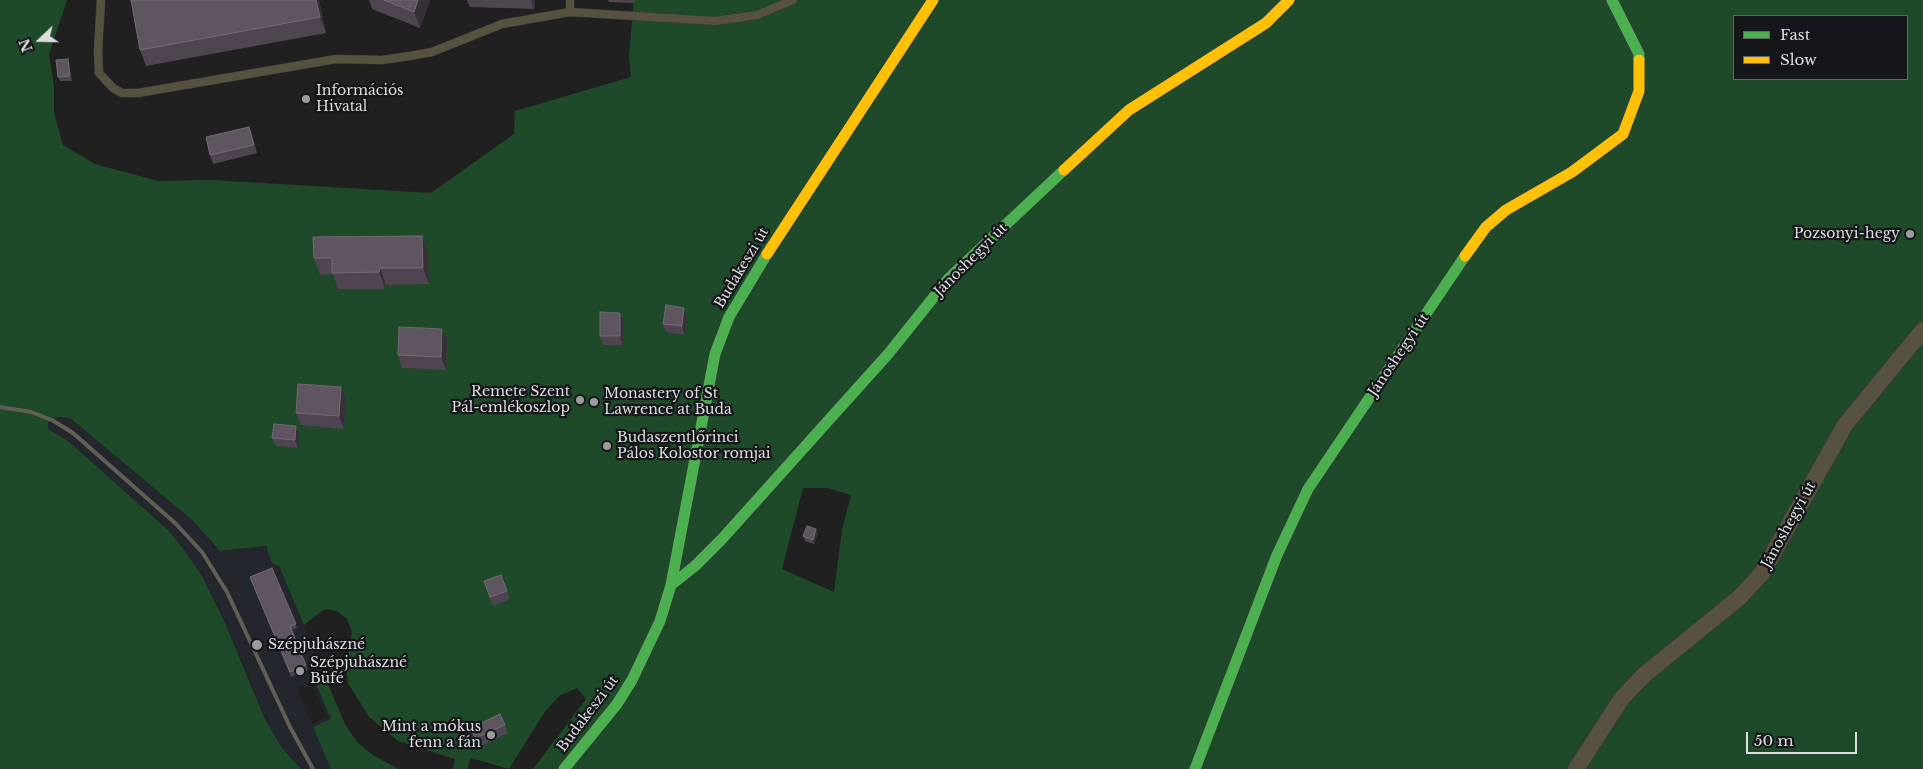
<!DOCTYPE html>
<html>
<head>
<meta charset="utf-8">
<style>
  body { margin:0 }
  #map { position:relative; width:1923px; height:769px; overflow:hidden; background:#202021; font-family:"Libre Baskerville",serif }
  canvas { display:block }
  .legend { position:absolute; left:1733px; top:15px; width:175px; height:65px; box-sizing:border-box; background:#151619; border:1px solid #656669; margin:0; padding:6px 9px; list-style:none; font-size:15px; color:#dddee0 }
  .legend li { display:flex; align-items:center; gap:10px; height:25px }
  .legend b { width:25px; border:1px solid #656669 }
  .north { position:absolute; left:15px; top:15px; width:50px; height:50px; -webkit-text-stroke:4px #151619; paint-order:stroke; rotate:249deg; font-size:14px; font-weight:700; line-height:20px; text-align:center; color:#dddee0 }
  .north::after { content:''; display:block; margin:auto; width:18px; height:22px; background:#dddee0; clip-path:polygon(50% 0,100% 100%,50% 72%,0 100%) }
  .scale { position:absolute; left:1746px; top:732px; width:111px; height:22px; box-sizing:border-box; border:2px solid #dddee0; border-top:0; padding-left:6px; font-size:15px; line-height:18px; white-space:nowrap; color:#dddee0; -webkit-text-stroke:4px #151619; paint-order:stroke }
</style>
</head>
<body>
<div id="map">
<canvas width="1923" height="769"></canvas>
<ul class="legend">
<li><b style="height:6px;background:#4caf50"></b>Fast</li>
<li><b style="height:6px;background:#ffc107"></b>Slow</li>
</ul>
<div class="north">N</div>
<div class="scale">50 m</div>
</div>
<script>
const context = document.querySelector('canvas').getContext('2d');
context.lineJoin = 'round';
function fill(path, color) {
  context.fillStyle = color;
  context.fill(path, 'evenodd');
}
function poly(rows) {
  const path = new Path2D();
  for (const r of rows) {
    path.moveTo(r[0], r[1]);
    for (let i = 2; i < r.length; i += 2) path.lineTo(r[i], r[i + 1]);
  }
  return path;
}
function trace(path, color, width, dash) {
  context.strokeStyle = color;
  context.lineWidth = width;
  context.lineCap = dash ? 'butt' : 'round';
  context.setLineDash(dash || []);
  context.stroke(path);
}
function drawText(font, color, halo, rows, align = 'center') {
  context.font = font + ' "Libre Baskerville",serif';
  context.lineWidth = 4.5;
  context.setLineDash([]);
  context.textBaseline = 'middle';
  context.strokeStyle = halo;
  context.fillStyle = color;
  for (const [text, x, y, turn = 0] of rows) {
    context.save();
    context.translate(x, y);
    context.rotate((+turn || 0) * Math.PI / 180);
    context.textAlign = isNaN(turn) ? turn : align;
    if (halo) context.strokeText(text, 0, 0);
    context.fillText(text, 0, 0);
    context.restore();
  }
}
fill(poly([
  [57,417,70,418,192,520,220,551,266,546,272,562,279,565,325,677,315,682,331,719,329,765,331,769,301,769,282,748,265,719,250,679,202,576,185,551,169,531,68,441,47,429,48,423],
  [311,681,327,717,313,724,297,688]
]), '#23262d');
fill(poly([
  [0,0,67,0,49,54,54,86,54,113,63,145,95,164,158,181,211,180,431,193,514,134,515,111,631,77,629,56,634,0,1923,0,1923,769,533,769,586,699,577,688,559,696,544,713,509,769,471,758,467,769,453,769,455,759,398,741,369,717,348,683,346,665,352,632,347,619,338,612,328,609,322,611,304,625,279,566,272,563,266,546,220,551,192,520,70,418,57,417,48,423,48,429,68,441,169,531,185,551,202,576,225,623,265,719,282,748,301,769,0,769],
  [1734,16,1907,16,1907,79,1734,79],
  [803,488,827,488,851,495,842,530,834,592,782,569],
  [325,677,345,724,357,742,374,756,399,769,331,769,313,727,331,719,315,682]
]), '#1e4a29');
const lane = poly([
  [101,0,98,51,99,73,113,88,122,93,138,93,336,59,382,60,410,56,432,52,502,24,570,12,715,21,757,15,793,0],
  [570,12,570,0]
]);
const street = poly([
  [1576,769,1622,698,1644,675,1740,597,1762,573,1845,425,1923,330]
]);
const fast = poly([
  [1612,0,1639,54,1639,60],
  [671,585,695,566,722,539,889,353,949,278,1064,170],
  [564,769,617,704,632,680,660,621,671,585,715,354,729,317,767,254],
  [1195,769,1277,555,1308,489,1465,256]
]);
const slow = poly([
  [1064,170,1129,110,1266,23,1289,0],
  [767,254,933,0],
  [1465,256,1486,227,1506,210,1572,172,1623,134,1639,91,1639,60]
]);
trace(lane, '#3a3b3c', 9);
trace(street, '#3a3b3c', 18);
trace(fast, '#3a3b3c', 12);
trace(slow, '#3a3b3c', 12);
trace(lane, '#57513f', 8);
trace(street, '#57513f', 16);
trace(fast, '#4caf50', 11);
trace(slow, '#ffc107', 11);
trace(poly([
  [0,407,31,412,52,420,73,433,175,523,202,552,227,592,290,727,313,769]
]), '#615e53', 4);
fill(poly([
  [131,0,319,0,326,33,146,66,140,50],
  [369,0,430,0,420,28,372,9],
  [467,0,535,0,534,9,470,7],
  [608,0,634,0,634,3,609,2],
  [69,63,72,81,60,81,58,77],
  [249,127,252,135,257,153,213,164,210,155],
  [428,252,429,284,386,285,385,289,338,289,333,274,320,275,314,258],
  [684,308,687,316,685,335,666,332,663,324],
  [620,313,623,321,623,345,603,345,600,336],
  [447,341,446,370,402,368,398,355],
  [341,387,346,399,344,429,301,425,296,413],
  [296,426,299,434,298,448,276,446,272,438],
  [816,529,818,534,814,544,805,541,803,536],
  [272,568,297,628,291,630,308,670,291,677,250,577],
  [501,575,510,599,493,606,484,581],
  [505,725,508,733,479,747,471,728]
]), '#4f4551');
fill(poly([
  [316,0,319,0,326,33,320,17],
  [418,0,430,0,420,28,414,12],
  [531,0,535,0,534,9],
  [68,59,69,63,72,81,70,76],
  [249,127,252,135,257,153,254,145],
  [422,236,428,252,429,284,423,268],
  [380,268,386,285,385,289,379,272],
  [684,308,687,316,685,335,682,326],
  [620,313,623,321,623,345,620,336],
  [442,329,447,341,446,370,441,357],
  [341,387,346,399,344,429,339,416],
  [296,426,299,434,298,448,295,440],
  [816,529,818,534,814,544,813,540]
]), '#362f37');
const building = poly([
  [131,0,316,0,320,17,140,50,131,0],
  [384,0,418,0,414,12,384,0],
  [68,59,70,76,58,77,56,60,68,59],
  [249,127,254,145,210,155,206,137,249,127],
  [422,236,423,268,380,268,379,272,332,273,332,258,314,258,313,237,422,236],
  [666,305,684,308,682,326,663,324,666,305],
  [600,312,620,313,620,336,600,336,600,312],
  [399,327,442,329,441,357,398,355,399,327],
  [298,384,341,387,339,416,296,413,298,384],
  [274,424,296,426,295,440,272,438,274,424],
  [807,526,816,529,813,540,803,536,807,526],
  [272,568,296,624,290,626,306,665,290,672,250,577,272,568],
  [501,575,507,591,490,597,484,581,501,575],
  [500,714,505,725,475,738,471,728,500,714]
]);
fill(building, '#5e5560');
trace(building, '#726a74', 1);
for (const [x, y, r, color] of [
  [306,99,5,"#9b9c9d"],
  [1910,234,5,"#9b9c9d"],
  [580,400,5,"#9b9c9d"],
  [594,402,5,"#9b9c9d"],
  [607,446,5,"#9b9c9d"],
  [257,645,6,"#9b9c9d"],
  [300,671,5,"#9b9c9d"],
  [491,735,5,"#9b9c9d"]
]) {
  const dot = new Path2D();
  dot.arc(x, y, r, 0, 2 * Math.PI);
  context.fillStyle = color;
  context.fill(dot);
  trace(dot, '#151619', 2);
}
drawText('14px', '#dddee0', '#151619', [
  ["Információs",316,91],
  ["Hivatal",316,107],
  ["Pozsonyi-hegy",1900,234,"right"],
  ["Remete Szent",570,392,"right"],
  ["Pál-emlékoszlop",570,408,"right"],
  ["Monastery of St",604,394],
  ["Lawrence at Buda",604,410],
  ["Budaszentlőrinci",617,438],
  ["Pálos Kolostor romjai",617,454],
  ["Szépjuhászné",268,645],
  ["Szépjuhászné",310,663],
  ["Büfé",310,679],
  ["Mint a mókus",481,727,"right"],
  ["fenn a fán",481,743,"right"]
], 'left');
drawText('14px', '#dddee0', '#151619', [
  ["Jánoshegyi út",971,260,-45],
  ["Budakeszi út",742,268,-59],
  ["Jánoshegyi út",1399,355,-56],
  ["Jánoshegyi út",1789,525,-61],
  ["Budakeszi út",588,714,-53]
]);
</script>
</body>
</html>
